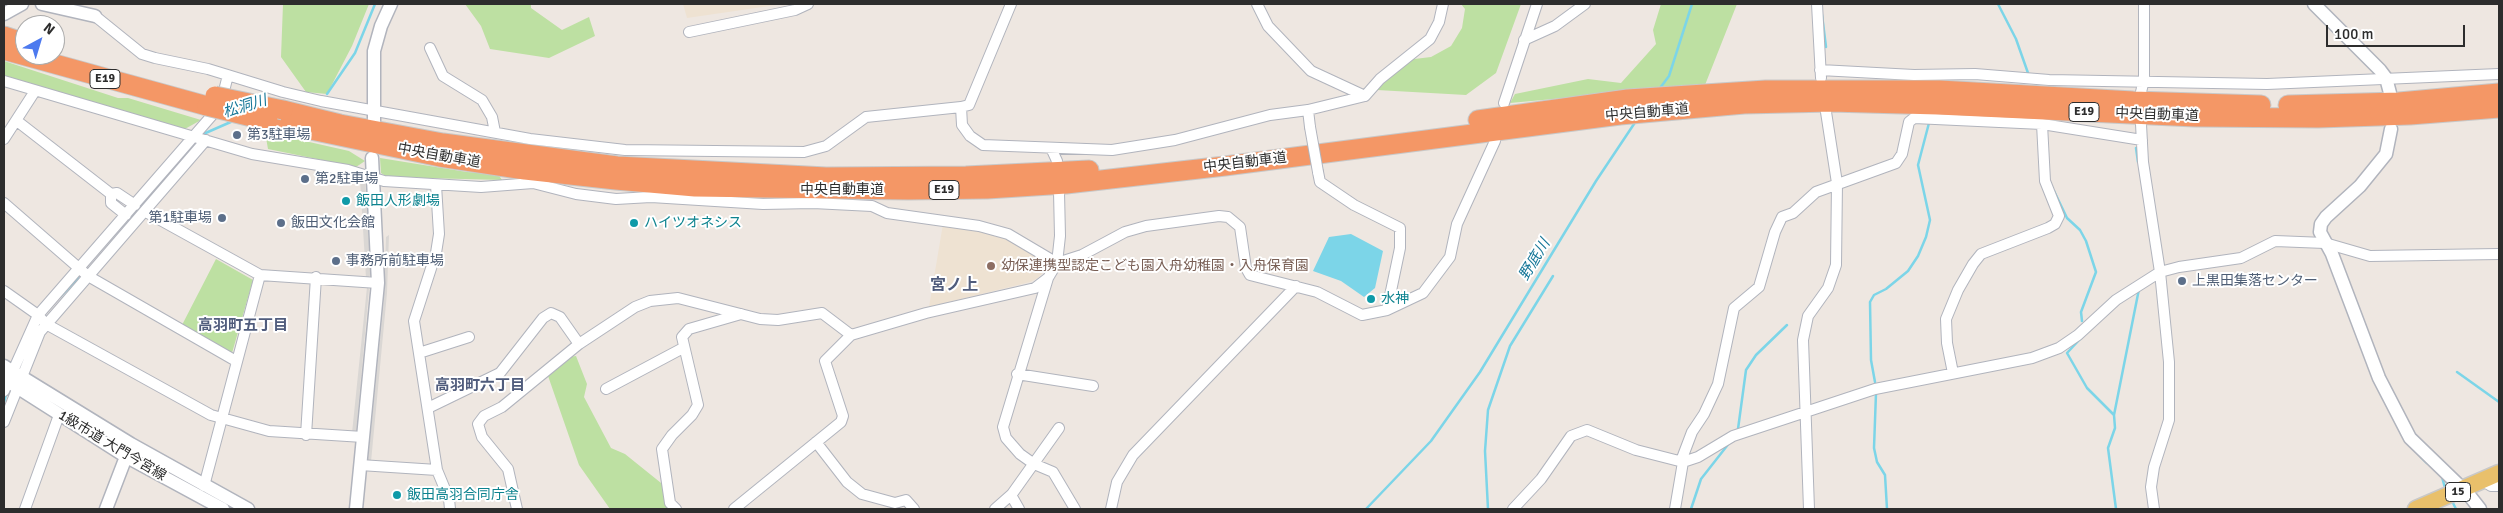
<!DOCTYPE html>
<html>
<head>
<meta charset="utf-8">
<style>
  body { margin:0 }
  #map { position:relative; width:2503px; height:513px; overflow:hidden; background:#eee7e1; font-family:Signika,sans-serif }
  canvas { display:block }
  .frame { position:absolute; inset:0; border:5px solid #2d2d2d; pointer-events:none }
  .north { position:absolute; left:15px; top:15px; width:50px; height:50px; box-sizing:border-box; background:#fff; border:1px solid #ababab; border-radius:50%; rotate:39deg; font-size:14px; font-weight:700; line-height:20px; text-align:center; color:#2d2d2d }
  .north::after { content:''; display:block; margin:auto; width:18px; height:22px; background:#4d7aef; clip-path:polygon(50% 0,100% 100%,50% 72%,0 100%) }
  .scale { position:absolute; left:2326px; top:25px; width:139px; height:22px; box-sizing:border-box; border:2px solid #2d2d2d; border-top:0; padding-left:6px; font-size:15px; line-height:18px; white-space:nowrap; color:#2d2d2d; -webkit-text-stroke:4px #fff; paint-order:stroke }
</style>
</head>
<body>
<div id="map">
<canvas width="2503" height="513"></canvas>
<div class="frame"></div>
<div class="north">N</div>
<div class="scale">100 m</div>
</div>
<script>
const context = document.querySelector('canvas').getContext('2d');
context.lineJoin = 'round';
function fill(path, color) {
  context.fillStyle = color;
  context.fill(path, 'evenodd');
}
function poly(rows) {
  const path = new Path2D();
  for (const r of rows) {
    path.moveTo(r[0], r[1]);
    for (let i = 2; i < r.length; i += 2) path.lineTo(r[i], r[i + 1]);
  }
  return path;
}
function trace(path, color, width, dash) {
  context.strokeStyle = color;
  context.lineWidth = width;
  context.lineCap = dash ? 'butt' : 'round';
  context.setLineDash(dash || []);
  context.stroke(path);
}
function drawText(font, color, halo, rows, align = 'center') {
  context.font = font + ' Signika,"Noto Sans JP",sans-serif';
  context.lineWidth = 4;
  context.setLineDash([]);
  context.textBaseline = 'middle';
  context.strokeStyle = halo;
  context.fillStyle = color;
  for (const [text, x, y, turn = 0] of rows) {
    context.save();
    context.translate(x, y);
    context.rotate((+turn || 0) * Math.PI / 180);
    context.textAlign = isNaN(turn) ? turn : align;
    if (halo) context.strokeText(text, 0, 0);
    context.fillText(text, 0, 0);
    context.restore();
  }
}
fill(poly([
  [683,4,783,4,687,18],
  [943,224,1008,238,1048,261,1045,270,1038,278,1030,282,929,307]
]), '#eee2d2');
fill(poly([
  [283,4,369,4,352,46,327,94,306,92,281,57],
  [465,4,531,4,531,8,562,30,589,17,595,36,549,58,490,49,481,26],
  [1461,4,1521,4,1496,73,1466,95,1377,90,1406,60,1431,57,1451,46,1462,28,1465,9],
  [1661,4,1737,4,1705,85,1510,103,1515,94,1588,79,1621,83,1656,44,1653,30],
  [4,61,118,98,128,98,201,120,183,130,4,77],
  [265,132,349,151,365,161,356,167,268,149],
  [380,158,467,172,498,174,502,180,387,177,381,173],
  [216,259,253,280,232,353,182,325],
  [576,356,587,384,584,397,611,448,625,454,666,487,669,509,610,509,579,465,547,373,569,357]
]), '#bde0a2');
fill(poly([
  [360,179,365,179,371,275,366,278],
  [389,235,387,293,371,462,368,461,384,301,386,237],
  [367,287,369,289,356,432,352,433]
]), '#dad7d4');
fill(poly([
  [1351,234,1383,251,1375,288,1364,297,1341,281,1313,271,1329,237]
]), '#7cd5e8');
trace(poly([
  [1998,4,2016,39,2028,73],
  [1822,15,1826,47],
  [1660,88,1669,76,1692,4],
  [327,94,355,53,375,4],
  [201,135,233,121],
  [2136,148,2138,162],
  [164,181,190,149],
  [2054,191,2067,218,2080,230,2086,241,2096,272,2081,312,2082,321],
  [60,297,78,278],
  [2081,338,2067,353,2087,388,2114,415,2115,428,2108,448,2116,509],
  [2457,372,2499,402],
  [1875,382,1871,360,1870,302,1874,295,1886,289,1908,271,1918,256,1926,237,1930,220,1918,165,1929,123],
  [1876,393,1874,448,1877,462,1885,475,1887,509],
  [4,402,6,395],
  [2114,415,2139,289],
  [1738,429,1746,370,1756,355,1787,325],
  [2421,457,2427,463],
  [2442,477,2445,488],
  [2453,503,2456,509],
  [1366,509,1431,441,1480,372,1596,181,1636,121],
  [1488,509,1485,451,1488,410,1510,346,1553,276],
  [1691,509,1701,479,1730,442]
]), '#7cd5e8', 2.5);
const minor = poly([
  [1257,4,1268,26,1311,71,1365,96],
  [1817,4,1821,78],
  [95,16,142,54,155,58,208,69,283,92,321,101,530,139,625,150,804,152,826,146,866,117,961,107,962,125,970,136,983,145,1112,150,1175,140,1270,115,1308,110,1365,96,1380,79,1430,39,1439,22,1443,4],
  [689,32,795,10,808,4],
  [1524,40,1555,26,1585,4],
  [430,48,443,76,482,100,492,117,495,132],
  [1820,70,1914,75,1975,74,2049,80,2267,84,2499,74],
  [4,81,252,154,348,170,384,181,481,187,533,183,576,194,616,199,651,197,763,204,813,203,872,206,887,213,979,226,1008,234,1057,263],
  [2141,92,2144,80,2144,4],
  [1504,103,1537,4],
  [961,107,969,105,1011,4],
  [1308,110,1310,127],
  [17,121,111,194,117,193,135,205],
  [2141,124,2143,162,2160,272,2169,362,2169,420,2154,467,2151,487,2154,509],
  [4,139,35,91],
  [1051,148,1057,161],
  [1318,172,1320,182,1354,205,1400,228,1400,248,1387,310],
  [436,185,439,234,436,253,414,321,437,470,449,499,450,509],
  [1059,192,1060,236,1057,263,1048,278,1003,427,1006,438,1020,454,1034,464,1053,472,1075,509],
  [111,194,111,203,126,215],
  [4,203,88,276,236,361],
  [146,212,260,275,378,283],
  [1057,263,1082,255,1125,232,1146,226,1219,216,1228,217,1240,227,1246,268,1250,275,1317,292,1362,315,1387,310,1423,293,1450,257,1457,224,1495,141],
  [4,291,38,315,46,324,211,415,269,431,363,437],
  [419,353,469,337],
  [1953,373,1947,343,1946,319,1958,290,1973,264,1981,254,2048,228,2055,224,2059,216,2045,181,2042,124],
  [1017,374,1093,386],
  [606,389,683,348],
  [4,391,38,315,214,113,221,103,228,75],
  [428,408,500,373,543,318,551,313,560,317,579,344],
  [4,422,40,332,206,140],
  [306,435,316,277],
  [816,442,847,482,862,494,895,503,906,500,914,509],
  [1681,461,1692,432,1704,414,1718,384,1734,308,1759,287,1775,232,1782,217,1793,213,1816,192,1896,163,1902,154,1909,122,1914,118,2042,124,2142,140],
  [360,465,437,470],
  [2483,481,2491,486,2499,486],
  [204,486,260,275],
  [1011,495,1019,509],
  [25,509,59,415],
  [517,509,508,469,482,437,478,424,484,416,502,407,579,344,635,307,650,301,678,298,760,319,778,320,822,313,851,335],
  [676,509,670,503,662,449,672,435,692,415,698,405,682,337,689,329,741,314],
  [734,509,841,422,843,416,825,361,851,335,926,313,1035,288,1048,278],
  [995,509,1012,494,1059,428],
  [1111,509,1117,482,1133,455,1296,286],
  [1513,509,1541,479,1571,436,1587,430,1636,450,1683,462,1698,457,1733,436,1875,389,2032,358,2059,348,2078,335,2116,300,2160,272,2179,267,2241,258,2275,241,2325,243,2370,256,2499,254],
  [1675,509,1683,462],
  [1809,509,1803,340,1808,316,1828,288,1836,265,1837,183,1826,112]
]);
const tertiary = poly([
  [42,4,95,16],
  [2314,4,2380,70,2386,78,2390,93],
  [4,14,22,4],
  [374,123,374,51,381,26,391,4],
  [2391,129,2386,154,2360,186,2326,217,2321,224,2320,232,2332,254,2379,378,2410,438,2469,495,2480,509],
  [4,366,131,444,248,509],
  [4,379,125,456,223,509],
  [106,509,129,449],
  [356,509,378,283,372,158]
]);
const primary = poly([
  [2416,509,2499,473]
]);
const motorway = poly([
  [4,36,25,43],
  [4,50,207,106],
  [2288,105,2399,102,2499,93],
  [283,110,340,124,443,143,617,166,826,177,966,176,1089,170],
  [1478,120,1628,99,1766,90,1939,90,2133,101,2261,105],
  [268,121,440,157,525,170,616,180,695,187,908,190,987,189,1066,184,1225,166,1620,115,1744,104,1831,102,1938,105,2195,117,2318,118,2410,115,2499,108]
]);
trace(minor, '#b1b4bd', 12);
trace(tertiary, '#b1b4bd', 15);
trace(primary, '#c8c8c8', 19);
trace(motorway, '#c8c8c8', 21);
trace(minor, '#fff', 10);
trace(tertiary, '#fff', 12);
trace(primary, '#e9c06b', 16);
trace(motorway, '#f49766', 19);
const minorBridge = poly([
  [1310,127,1318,172]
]);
const motorwayBridge = poly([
  [215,96,283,110],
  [207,106,268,121]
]);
trace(minorBridge, '#b1b4bd', 12, []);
trace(motorwayBridge, '#c8c8c8', 21, []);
trace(minorBridge, '#fff', 10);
trace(motorwayBridge, '#f49766', 19);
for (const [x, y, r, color] of [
  [237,135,5,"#5c6f8a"],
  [305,179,5,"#5c6f8a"],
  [346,201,5,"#0f9aa8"],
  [222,218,5,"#5c6f8a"],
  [281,223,5,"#5c6f8a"],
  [634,223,5,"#0f9aa8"],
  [336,261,5,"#5c6f8a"],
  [991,266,5,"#8d6e63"],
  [2182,281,5,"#5c6f8a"],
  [1371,299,5,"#0f9aa8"],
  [397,495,5,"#0f9aa8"]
]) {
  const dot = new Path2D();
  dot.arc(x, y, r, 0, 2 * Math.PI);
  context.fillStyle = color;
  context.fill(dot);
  trace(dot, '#fff', 2);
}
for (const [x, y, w] of [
  [105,79,30],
  [2084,112,30],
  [944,190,30],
  [2458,492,25]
]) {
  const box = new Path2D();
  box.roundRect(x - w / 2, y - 9.5, w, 19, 4);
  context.fillStyle = '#fff';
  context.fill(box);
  trace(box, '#2d2d2d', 1);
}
drawText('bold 12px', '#2d2d2d', null, [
  ["E19",105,79],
  ["E19",2084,112],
  ["E19",944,190],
  ["15",2458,492]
]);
drawText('14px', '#2d2d2d', '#fff', [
  ["中央自動車道",1647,113,-5],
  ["中央自動車道",2157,115,2],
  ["中央自動車道",439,156,10],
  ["中央自動車道",1245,163,-7],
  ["中央自動車道",842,190],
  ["1級市道 大門今宮線",112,446,31]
]);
drawText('14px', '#4e5e75', '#fff', [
  ["第3駐車場",247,135],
  ["第2駐車場",315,179],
  ["第1駐車場",212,218,"right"],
  ["飯田文化会館",291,223],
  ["事務所前駐車場",346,261],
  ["上黒田集落センター",2192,281]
], 'left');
drawText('14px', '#0d838f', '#fff', [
  ["飯田人形劇場",356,201],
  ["ハイツオネシス",644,223],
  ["水神",1381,299],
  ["飯田高羽合同庁舎",407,495]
], 'left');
drawText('14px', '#785e54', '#fff', [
  ["幼保連携型認定こども園入舟幼稚園・入舟保育園",1001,266]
], 'left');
drawText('italic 15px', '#177798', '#fff', [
  ["松洞川",245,107,-17],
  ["野底川",1535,260,-59]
]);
drawText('bold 15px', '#505c7c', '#fff', [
  ["高羽町五丁目",243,326],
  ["高羽町六丁目",480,386]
]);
drawText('bold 16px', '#505c7c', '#fff', [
  ["宮ノ上",954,286]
]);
</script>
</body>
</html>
